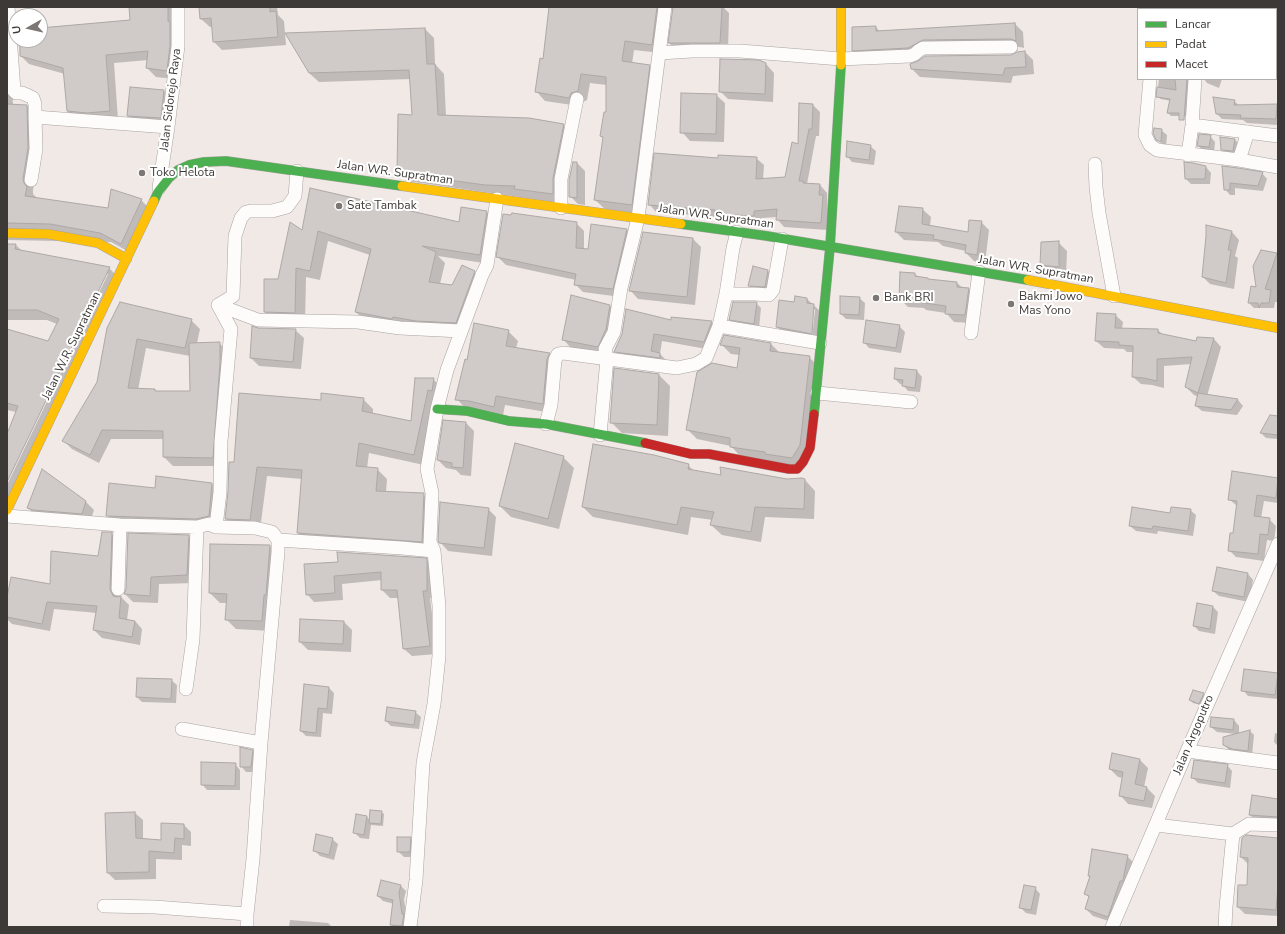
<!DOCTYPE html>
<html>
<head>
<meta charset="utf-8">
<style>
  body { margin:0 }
  #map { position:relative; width:1285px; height:934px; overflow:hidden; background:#f0e9e6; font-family:"Nunito Sans",sans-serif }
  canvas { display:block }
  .frame { position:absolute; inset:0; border:8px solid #3d3936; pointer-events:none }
  .legend { position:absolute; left:1137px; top:8px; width:140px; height:72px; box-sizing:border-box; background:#fff; border:1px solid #b1b0af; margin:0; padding:5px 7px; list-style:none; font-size:12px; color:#3d3936 }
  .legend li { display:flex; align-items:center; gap:8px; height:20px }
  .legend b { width:20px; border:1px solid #b1b0af }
  .north { position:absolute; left:8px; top:8px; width:40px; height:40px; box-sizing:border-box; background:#fff; border:1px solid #b1b0af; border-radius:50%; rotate:262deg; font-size:11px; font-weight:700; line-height:16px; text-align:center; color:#3d3936 }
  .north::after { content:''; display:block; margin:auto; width:14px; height:18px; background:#7c7774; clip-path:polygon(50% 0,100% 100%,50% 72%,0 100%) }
</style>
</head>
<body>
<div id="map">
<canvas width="1285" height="934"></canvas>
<div class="frame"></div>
<ul class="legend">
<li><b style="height:5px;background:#4caf50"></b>Lancar</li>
<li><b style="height:5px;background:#ffc107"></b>Padat</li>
<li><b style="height:5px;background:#c62828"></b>Macet</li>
</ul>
<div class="north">U</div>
</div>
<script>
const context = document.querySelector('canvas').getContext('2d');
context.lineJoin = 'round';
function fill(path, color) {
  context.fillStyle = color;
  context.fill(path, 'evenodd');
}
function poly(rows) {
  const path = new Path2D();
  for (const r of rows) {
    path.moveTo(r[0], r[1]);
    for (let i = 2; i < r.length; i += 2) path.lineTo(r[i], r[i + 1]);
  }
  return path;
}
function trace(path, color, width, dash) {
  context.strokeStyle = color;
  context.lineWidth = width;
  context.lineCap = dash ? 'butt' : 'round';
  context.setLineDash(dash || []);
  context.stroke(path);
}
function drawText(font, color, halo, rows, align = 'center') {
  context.font = font + ' "Nunito Sans",sans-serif';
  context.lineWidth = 4;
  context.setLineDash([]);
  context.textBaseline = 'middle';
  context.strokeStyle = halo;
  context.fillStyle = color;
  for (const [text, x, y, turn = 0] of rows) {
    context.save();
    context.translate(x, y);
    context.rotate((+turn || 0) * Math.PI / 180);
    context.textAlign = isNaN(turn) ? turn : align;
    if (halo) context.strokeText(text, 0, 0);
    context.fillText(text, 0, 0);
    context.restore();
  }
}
fill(poly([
  [7,7,13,105,27,106,37,116,38,159,33,190,33,194,37,198,109,209,141,200,151,210,131,253,111,242,7,240],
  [130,7,175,7,175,79,156,77,147,68,148,60,114,63,118,120,76,120,67,111,65,74,29,64,20,55,19,40,40,40,40,28,131,20],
  [200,7,277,7,278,15,284,21,286,45,222,50,214,42,213,27,210,27,201,19],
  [550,7,723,7,729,13,728,51,678,51,669,43,674,8,668,11,661,53,634,50,632,64,649,66,658,75,641,214,605,209,595,200,604,138,601,136,607,113,607,85,590,83,587,100,581,103,579,106,545,101,536,91,544,60],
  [1169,7,1199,7,1199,9,1169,9],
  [1233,7,1248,7,1248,9,1233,9],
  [1015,24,1023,32,1024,48,1020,47,931,48,861,58,852,50,876,27,880,32],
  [425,29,434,38,435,64,444,74,446,117,563,125,572,134,562,203,407,181,398,172,413,116,411,79,319,82,309,73],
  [1025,52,1033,60,1034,74,1013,76,1011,83,920,77,912,69,1011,56],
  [766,64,774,73,773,102,728,99,720,91],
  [1159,79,1191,79,1187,116,1171,116,1168,113,1171,101,1161,99,1157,96],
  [1204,79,1222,79,1219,88,1207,83],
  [131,88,164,91,172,99,169,126,137,124,128,116],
  [716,95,725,103,724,142,690,141,682,132],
  [1234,101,1240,106,1276,105,1278,107,1278,125,1247,123,1243,120,1222,119,1217,114],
  [812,104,820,112,819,136,816,136,807,184,820,185,827,193,828,230,784,227,777,219,777,217,761,218,761,223,723,221,719,217,656,212,649,204,719,160,756,158,764,165,763,180,786,178],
  [1161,130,1167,135,1166,147,1157,139],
  [1210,136,1215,142,1214,152,1204,151,1198,146],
  [1234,139,1240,145,1238,156,1228,155,1222,149],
  [870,146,876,151,874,165,852,162,847,156],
  [577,163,585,171,585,205,578,204,570,196],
  [1206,167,1211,173,1210,184,1191,184,1186,179],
  [1223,167,1262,173,1267,179,1263,191,1235,188,1235,195,1230,195,1225,189],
  [922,209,931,217,930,226,969,233,981,222,989,230,985,263,974,261,966,253,966,251,943,246,938,242,904,240,896,232],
  [487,212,496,222,490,264,438,256,445,263,440,284,453,286,474,272,484,282,466,332,366,322,356,312,370,255,328,241,320,280,306,277,305,322,274,322,265,312,303,231,460,223],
  [576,223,584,231,584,250,588,250,627,230,635,238,621,297,583,292,575,284,576,280,506,265,497,256],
  [1207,226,1232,232,1239,240,1235,256,1238,258,1234,289,1210,284,1203,277],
  [693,239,701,247,695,305,638,299,630,290],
  [1058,242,1067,251,1066,275,1049,273,1041,265],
  [7,244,16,245,22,251,109,268,119,278,7,507,7,485,108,274,105,274,7,480,7,435,16,412,7,410,7,330,49,342,57,324,47,320,7,320],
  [1277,254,1278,256,1278,302,1275,302,1274,308,1254,308,1249,303],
  [753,268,768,271,773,276,770,292,754,291,749,286],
  [915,274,919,278,928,279,930,281,957,283,963,288,968,289,977,297,973,323,954,322,946,313,926,310,924,308,908,307,900,299],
  [841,297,859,298,865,303,864,320,846,319,841,314],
  [807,299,822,313,820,341,785,335,777,327,795,303],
  [813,308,815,310,812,339,810,338],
  [756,303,761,308,759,328,736,325,731,319],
  [610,306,618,314,606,355,571,348,563,339],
  [1115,315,1123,322,1122,329,1158,330,1163,335,1197,342,1214,339,1221,347,1207,396,1238,400,1243,406,1237,415,1202,411,1196,406,1199,397,1194,395,1186,387,1191,364,1164,366,1164,388,1152,385,1141,384,1133,377,1134,352,1127,352,1124,349,1104,348,1096,341],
  [191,320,200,329,197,343,219,343,228,352,221,466,173,466,164,457,164,439,111,439,99,463,72,449,63,440,98,383,108,328],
  [146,348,190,356,191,392,156,392,154,390,138,390],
  [672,321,711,322,719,330,712,350,662,341,660,354,668,362,623,359,615,351],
  [899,326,905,332,901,353,869,348,864,342],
  [258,329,295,330,304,338,301,369,259,366,251,358],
  [508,331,518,341,516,348,549,354,559,363,552,413,505,405,503,415,466,409,457,399,468,361],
  [721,344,771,344,780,353,809,357,819,367,802,468,740,456,731,446,697,439,687,429,738,369,740,355,731,354],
  [917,371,922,377,920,392,908,391,903,385,900,384,895,379],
  [659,375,670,386,668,436,622,433,611,422],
  [433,379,443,389,424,465,369,453,367,468,377,469,387,479,386,492,423,494,433,504,432,551,308,543,298,533,302,479,267,476,260,530,236,529,226,519,234,463,321,401,363,399,373,409,373,414,412,422],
  [1270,416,1278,417,1278,439,1266,438,1261,433],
  [466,423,474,431,471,476,461,475,456,470,446,468,438,460],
  [563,457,574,468,559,529,511,517,500,506],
  [688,465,695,472,722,476,805,480,815,491,814,519,765,517,761,542,722,535,711,525,713,520,691,517,688,535,593,517,583,507],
  [1233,472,1278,479,1278,503,1264,501,1261,518,1269,519,1276,526,1274,541,1267,540,1264,561,1236,557,1229,550,1234,534,1237,506,1229,499],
  [212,484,222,494,219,526,117,526,107,515,156,489],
  [86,502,94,510,90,522,36,516,28,508],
  [488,509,496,517,492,556,448,551,440,542],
  [1190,510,1196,515,1193,536,1158,531,1157,534,1136,531,1130,526,1171,514],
  [111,533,119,541,118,598,121,597,129,605,127,620,135,621,142,629,140,645,102,638,94,630,97,613,54,609,50,631,12,624,7,619,7,602,51,586,99,557],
  [188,536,196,544,195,583,159,584,158,603,133,602,125,594],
  [270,546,280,556,272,631,236,629,226,619,227,603,220,603,210,593],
  [426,559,434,567,434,598,430,598,437,654,412,656,404,649,399,598,390,598,382,590,382,580,342,584,343,600,314,602,307,594,339,563],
  [1248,574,1253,580,1249,602,1219,596,1213,591],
  [1198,604,1213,607,1218,612,1215,634,1199,631,1194,626],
  [344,622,352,630,351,652,308,650,300,642],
  [1277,674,1278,699,1248,696,1243,690],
  [171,680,177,685,176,703,142,702,137,697],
  [305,685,329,688,334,693,332,714,323,713,321,737,306,736,301,731],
  [1203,694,1205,697,1201,705,1193,703,1190,700],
  [415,712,421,717,419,729,391,726,386,721],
  [1212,718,1234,720,1239,726,1239,734,1250,731,1254,735,1252,755,1237,753,1228,749,1224,745,1236,734,1217,732,1211,727],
  [1275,733,1278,734,1278,746,1274,742],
  [252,751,257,756,256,772,246,772,241,766],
  [1140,760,1148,768,1144,787,1146,787,1155,796,1152,808,1128,804,1120,795,1123,778,1118,777,1110,769],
  [235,764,240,770,240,790,207,790,202,784],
  [1227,765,1232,771,1230,788,1198,783,1192,777],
  [1278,800,1278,824,1258,823,1250,815],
  [381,812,384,814,383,826,371,825,369,839,360,838,354,832,367,817,370,820],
  [135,813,143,820,143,839,162,841,184,825,191,832,191,846,182,845,182,860,156,859,156,879,115,880,108,873],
  [410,838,415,843,415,857,404,857,398,851],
  [332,839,338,844,334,860,320,856,314,850],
  [1278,839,1278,916,1245,914,1238,907,1248,886,1249,865,1241,857],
  [1127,856,1134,863,1115,923,1093,916,1086,909,1090,898,1085,893,1090,877,1089,875],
  [401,886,406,891,404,899,408,927,393,927,391,925,394,904,383,901,378,896],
  [1035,888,1040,894,1036,915,1026,913,1021,908],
  [290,920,328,923,332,927,289,927]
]), '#0003');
const building = poly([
  [129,7,168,7,168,21,170,22,170,46,167,71,146,68,148,51,106,55,110,111,87,113,67,111,63,68,20,56,20,40,40,40,40,28,130,20,129,7],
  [199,7,270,7,270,12,276,11,278,37,213,42,211,18,200,19,199,7],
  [549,7,657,7,652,45,625,41,622,61,650,65,632,205,594,200,603,137,600,136,604,112,606,112,606,77,581,74,578,91,571,93,569,98,535,92,540,58,543,59,549,7],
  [673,7,722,7,720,43,668,43,673,7],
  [1015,23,1016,41,1011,39,923,40,908,48,852,51,852,27,876,26,876,31,1015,23],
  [425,28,427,64,435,64,438,115,529,118,564,124,553,178,553,194,514,189,515,186,485,185,397,173,398,114,412,115,409,70,309,73,285,33,425,28],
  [1025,51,1026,67,1005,68,1003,75,911,69,910,64,918,61,925,56,1011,55,1017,52,1025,51],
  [720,59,759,60,766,63,765,94,719,92,720,59],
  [1175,79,1187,79,1184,120,1179,120,1179,113,1167,113,1170,99,1156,97,1157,87,1176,90,1175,79],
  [130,87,164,90,161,118,127,116,130,87],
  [681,93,717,94,716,134,680,133,681,93],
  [1213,97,1235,100,1234,105,1277,104,1276,119,1240,118,1241,115,1216,114,1213,97],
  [799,103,813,104,812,129,809,129,799,181,803,181,803,183,820,184,819,195,823,195,821,223,776,220,777,209,754,211,754,216,715,214,715,210,648,205,654,153,718,158,718,155,757,157,756,179,785,177,792,142,798,144,799,103],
  [7,104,27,105,28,148,23,179,24,183,27,187,25,196,108,208,111,189,142,199,121,244,100,233,50,224,7,223,7,104],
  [1154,128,1162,129,1161,142,1156,140,1153,133,1154,128],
  [1199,134,1211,135,1209,147,1197,146,1199,134],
  [1220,137,1235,139,1233,151,1221,150,1220,137],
  [847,141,871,145,869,160,846,157,847,141],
  [573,162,577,162,577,198,569,197,569,180,573,162],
  [1184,162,1193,163,1206,166,1205,179,1185,179,1184,162],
  [1222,166,1238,168,1263,172,1258,186,1230,183,1230,190,1224,190,1222,166],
  [310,188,459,222,461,207,487,211,480,255,422,246,436,252,429,282,452,285,462,265,475,271,456,323,416,321,393,317,392,319,355,312,371,249,318,231,310,271,296,268,295,313,264,312,264,279,278,279,290,222,302,230,310,188],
  [899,206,923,208,922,224,968,232,969,220,982,221,977,255,965,253,966,245,933,239,934,235,895,232,899,206],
  [512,213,577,222,576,248,588,249,591,224,627,229,613,289,574,285,576,274,496,257,503,214,511,215,512,213],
  [1206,225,1232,231,1228,250,1231,250,1226,283,1202,277,1206,236,1206,225],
  [643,232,693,238,687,297,629,291,643,232],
  [1059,241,1059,267,1040,265,1041,242,1059,241],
  [7,244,16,244,15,249,110,267,7,482,7,434,18,406,7,403,7,329,48,341,59,319,37,310,7,310,7,244],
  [1261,250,1277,253,1265,289,1271,290,1269,303,1261,303,1259,308,1258,303,1248,303,1251,286,1256,287,1253,266,1261,250],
  [753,266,768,270,765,287,748,286,753,266],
  [900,272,915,273,915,276,928,278,928,279,957,282,957,287,969,288,965,315,945,314,946,306,917,302,917,300,899,299,900,272],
  [571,295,610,305,606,329,598,347,562,340,571,295],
  [795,296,807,298,807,303,814,304,812,334,776,327,779,300,794,302,795,296],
  [840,296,860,297,859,315,840,314,840,296],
  [120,302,192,319,185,348,137,339,128,388,155,389,155,391,190,391,189,343,220,342,220,363,213,458,163,457,163,431,102,430,90,455,62,441,97,382,107,328,120,302],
  [733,302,757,302,754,324,729,320,733,302],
  [626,309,671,320,671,317,712,321,704,342,654,334,651,351,660,353,660,358,614,352,622,334,626,309],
  [1097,313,1116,314,1115,328,1158,329,1158,333,1196,341,1197,337,1214,338,1198,393,1185,387,1192,357,1157,359,1157,381,1144,378,1132,377,1133,346,1119,345,1119,342,1095,341,1097,313],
  [866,320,900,325,896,348,863,343,866,320],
  [474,323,509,330,506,346,550,353,547,359,543,404,496,396,494,407,469,401,455,400,465,359,467,360,474,323],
  [252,326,258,328,296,329,293,362,250,358,252,326],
  [724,335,771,343,770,351,810,356,800,445,792,458,765,454,765,452,730,447,730,438,686,430,697,372,712,363,737,368,740,348,720,345,724,335],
  [614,368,659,374,657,425,610,423,614,368],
  [895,368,917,370,915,388,902,386,903,380,894,379,895,368],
  [415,378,434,378,432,391,428,390,414,455,359,443,356,466,378,468,376,491,424,493,422,542,297,533,302,470,257,467,250,520,225,519,228,492,229,462,234,462,239,393,321,400,321,393,364,398,362,411,411,421,415,378],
  [1198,393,1238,399,1231,410,1195,406,1198,393],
  [1270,415,1278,416,1278,435,1260,433,1270,415],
  [443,420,466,422,463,468,452,467,452,463,437,460,443,420],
  [515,443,564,456,548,519,499,506,515,443],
  [593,444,654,455,689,464,688,469,721,475,720,467,787,479,802,478,805,479,804,509,755,507,751,532,710,525,714,512,681,507,677,525,582,507,593,444],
  [42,469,86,501,82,514,33,510,27,508,42,469],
  [1232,471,1278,478,1276,498,1257,495,1254,516,1270,518,1268,535,1260,534,1258,554,1228,551,1230,533,1233,533,1237,501,1228,500,1232,471],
  [156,476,212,483,209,516,196,519,106,516,109,483,155,488,156,476],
  [440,502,489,508,484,548,439,543,438,540,440,502],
  [1132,507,1170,513,1171,507,1191,509,1188,531,1153,526,1152,529,1129,526,1132,507],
  [102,532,112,532,110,589,113,596,117,597,121,596,119,618,135,621,132,637,93,630,97,606,47,602,42,624,7,617,7,597,11,577,50,584,51,551,98,556,102,532],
  [128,533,189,535,187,575,151,577,150,596,124,594,126,589,128,533],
  [210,544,270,545,266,595,264,595,262,621,225,620,227,594,209,593,210,544],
  [337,552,427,558,427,591,423,591,430,646,403,649,397,590,381,590,381,572,334,576,335,593,306,595,304,564,338,562,337,552],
  [1217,567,1248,573,1244,597,1212,591,1217,567],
  [1197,603,1213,606,1210,629,1193,626,1197,603],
  [300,619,344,621,343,644,299,642,300,619],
  [1244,669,1278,673,1275,695,1241,691,1244,669],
  [137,678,172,679,171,699,136,697,137,678],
  [304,684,329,687,327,709,318,708,316,733,300,731,304,684],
  [1193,690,1204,693,1199,704,1189,700,1193,690],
  [387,707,416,711,414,725,385,721,387,707],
  [1211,717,1234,719,1233,730,1210,727,1211,717],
  [1250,730,1248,751,1232,749,1223,745,1223,737,1250,730],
  [240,747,253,750,251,767,240,767,240,747],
  [1112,753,1140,759,1135,784,1147,787,1144,801,1119,796,1123,772,1109,769,1112,753],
  [1194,760,1228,764,1225,783,1191,778,1194,760],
  [201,762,236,763,235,786,201,785,201,762],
  [1252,795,1278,799,1278,817,1249,815,1252,795],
  [370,810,382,811,381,824,369,823,370,810],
  [135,812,136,838,161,840,161,823,184,824,184,839,175,838,174,853,149,851,149,872,107,873,105,813,135,812],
  [356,814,367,816,364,835,353,833,356,814],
  [316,834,333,838,329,855,313,851,316,834],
  [1246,835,1278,838,1278,886,1276,910,1237,907,1238,885,1247,885,1248,858,1240,857,1242,838,1246,835],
  [397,837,411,837,410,852,397,852,397,837],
  [1092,849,1128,855,1123,880,1123,881,1120,881,1108,917,1085,909,1089,896,1084,894,1090,876,1088,876,1092,849],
  [381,880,401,885,399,893,402,914,404,914,402,926,390,925,393,900,377,896,381,880],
  [1024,885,1036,887,1031,910,1019,908,1024,885]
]);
fill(building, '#d0cbc9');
trace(building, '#ada8a5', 1);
const street = poly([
  [8,7,14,91,16,93,22,93,29,96,33,98,35,104,35,117],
  [1160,9,1160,7],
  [1203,9,1204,7],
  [660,53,692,51,740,51,841,59,910,56,915,54,918,51,923,48,1011,47],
  [1150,79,1145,135,1150,145,1157,150,1239,160,1278,167],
  [1192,125,1278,136],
  [1188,155,1192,125,1195,79],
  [1239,160,1248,132],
  [1095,164,1096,187,1099,213,1114,296],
  [31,180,36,149,35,117,168,127],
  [159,188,168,127,178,46,178,7],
  [561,208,561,179,577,99],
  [726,294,755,294,769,295,773,290,782,239],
  [218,305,258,320,358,322,400,328,461,331],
  [719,326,820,343],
  [971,333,979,272],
  [817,393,911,402],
  [546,424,551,405,555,360,558,354,563,353,677,368,696,364,706,358,719,326,726,294,733,248,737,232],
  [600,435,607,359,605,349,614,332,621,288,638,218,665,7],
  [7,516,120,525,197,527,209,524,216,527,255,528,272,532,278,540,278,552,261,743,253,859,247,914,247,927],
  [216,527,220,492,221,441,231,329,218,305,233,296,235,236,241,218,246,212,251,211,272,211,287,207,295,196,297,171],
  [278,540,402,548,434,551],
  [118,589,120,525],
  [186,689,193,639,197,527],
  [182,729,261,743],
  [1187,751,1278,763],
  [1156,825,1233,834,1249,824,1278,825],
  [104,906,155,907,247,914],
  [410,927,416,880,423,763,434,704,439,656,439,606,434,551,430,542,432,493,427,469,437,409,447,370,482,275,487,265,497,199],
  [1112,927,1187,751,1278,544],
  [1225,927,1226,907,1233,834]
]);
const fast = poly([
  [154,201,158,192,169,178,178,170,189,165,204,162,226,161,402,186],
  [681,224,767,236,1028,280],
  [437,409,467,411,509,421,546,424,645,443],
  [814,414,830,247,841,65]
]);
const slow = poly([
  [841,65,841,7],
  [402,186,681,224],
  [7,233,48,234,98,243,127,259],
  [1028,280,1278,328],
  [7,510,154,201]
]);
const jam = poly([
  [645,443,691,454,709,454,789,469,797,469,803,462,810,448,814,414]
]);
trace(street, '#a8a3a1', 14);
trace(fast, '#a8a3a1', 10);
trace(slow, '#a8a3a1', 10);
trace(jam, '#a8a3a1', 10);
trace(street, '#fdfcfb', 13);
trace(fast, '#4caf50', 9);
trace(slow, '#ffc107', 9);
trace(jam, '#c62828', 9);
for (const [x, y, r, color] of [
  [142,173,4,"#7c7774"],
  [339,206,4,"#7c7774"],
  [876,298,4,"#7c7774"],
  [1011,304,4,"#7c7774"]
]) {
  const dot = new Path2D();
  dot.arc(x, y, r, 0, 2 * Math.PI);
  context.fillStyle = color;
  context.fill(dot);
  trace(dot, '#fff', 1.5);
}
drawText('12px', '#3d3936', '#fff', [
  ["Jalan Sidorejo Raya",171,100,-83],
  ["Jalan WR. Supratman",395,173,8],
  ["Jalan WR. Supratman",716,217,8],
  ["Jalan WR. Supratman",1036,270,10],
  ["Jalan W.R. Supratman",72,346,-64],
  ["Jalan Argoputro",1194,735,-67]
]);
drawText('12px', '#3d3936', '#fff', [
  ["Toko Helota",150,173],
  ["Sate Tambak",347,206],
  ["Bakmi Jowo",1019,297],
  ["Mas Yono",1019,311],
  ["Bank BRI",884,298]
], 'left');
</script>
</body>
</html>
